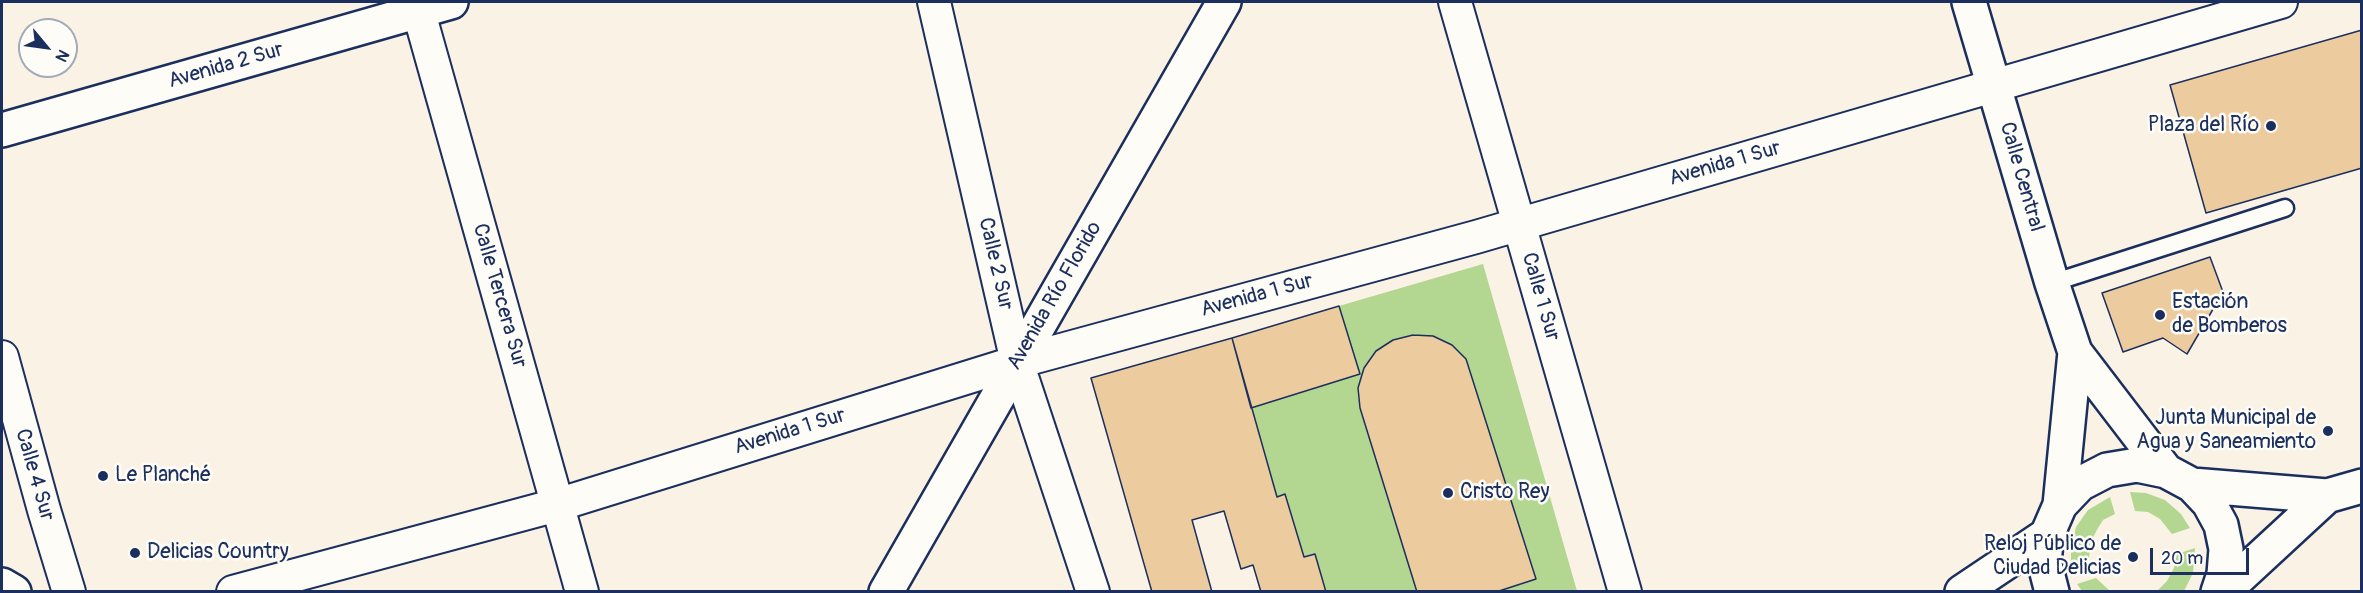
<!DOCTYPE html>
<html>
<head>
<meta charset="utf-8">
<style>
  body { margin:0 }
  #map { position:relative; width:2363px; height:593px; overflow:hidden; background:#faf2e5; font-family:Pangolin,sans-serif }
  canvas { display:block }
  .frame { position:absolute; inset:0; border:3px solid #1b2f5e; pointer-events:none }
  .north { position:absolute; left:18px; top:18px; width:60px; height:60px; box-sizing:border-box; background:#fdfcf7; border:2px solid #a3aaba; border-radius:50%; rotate:119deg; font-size:16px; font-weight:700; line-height:24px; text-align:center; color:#1b2f5e }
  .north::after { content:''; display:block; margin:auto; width:21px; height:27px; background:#1b2f5e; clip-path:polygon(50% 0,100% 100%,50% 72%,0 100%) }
  .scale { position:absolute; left:2150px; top:548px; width:99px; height:27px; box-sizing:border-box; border:3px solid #1b2f5e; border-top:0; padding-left:8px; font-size:18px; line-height:21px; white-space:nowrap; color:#1b2f5e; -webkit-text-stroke:4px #fdfcf7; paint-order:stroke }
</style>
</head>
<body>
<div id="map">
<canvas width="2363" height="593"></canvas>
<div class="frame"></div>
<div class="north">N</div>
<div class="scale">20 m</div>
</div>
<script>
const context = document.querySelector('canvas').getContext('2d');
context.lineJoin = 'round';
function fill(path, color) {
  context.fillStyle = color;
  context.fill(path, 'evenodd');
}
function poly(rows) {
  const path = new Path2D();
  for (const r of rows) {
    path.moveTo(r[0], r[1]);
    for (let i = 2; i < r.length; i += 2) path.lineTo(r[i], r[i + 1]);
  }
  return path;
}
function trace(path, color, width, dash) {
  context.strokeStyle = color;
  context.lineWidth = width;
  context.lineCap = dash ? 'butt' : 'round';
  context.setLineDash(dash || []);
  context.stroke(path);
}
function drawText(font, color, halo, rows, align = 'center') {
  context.font = font + ' Pangolin,sans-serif';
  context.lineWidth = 5;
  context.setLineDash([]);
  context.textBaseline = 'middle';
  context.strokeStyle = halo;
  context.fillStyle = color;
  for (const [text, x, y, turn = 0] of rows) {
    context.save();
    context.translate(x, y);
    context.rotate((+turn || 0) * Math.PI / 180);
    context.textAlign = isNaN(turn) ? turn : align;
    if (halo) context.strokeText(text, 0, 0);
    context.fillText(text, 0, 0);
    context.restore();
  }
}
fill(poly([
  [1483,264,1577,591,1326,591,1315,554,1304,557,1285,494,1277,497,1251,408,1360,374,1339,306],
  [2130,492,2146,493,2165,500,2181,514,2190,528,2172,534,2160,519,2148,512,2135,511],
  [2110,497,2115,514,2103,520,2098,528,2091,541,2089,558,2071,564,2071,547,2076,527,2088,510],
  [2195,548,2193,573,2184,591,2157,591,2167,581,2174,568,2177,554],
  [2096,578,2110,591,2082,591,2077,584]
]), '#b3d791');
const building = poly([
  [2362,30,2362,168,2206,213,2170,85,2362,30],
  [2210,257,2223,292,2187,354,2163,338,2123,352,2102,293,2210,257],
  [1339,306,1360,374,1251,408,1232,338,1339,306],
  [1413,335,1433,336,1452,345,1466,359,1536,579,1496,592,1417,592,1360,408,1358,388,1364,368,1376,351,1393,340,1413,335],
  [1232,338,1277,497,1285,494,1304,557,1315,554,1326,592,1261,592,1253,565,1241,569,1224,511,1192,520,1212,592,1152,592,1091,378,1232,338]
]);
fill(building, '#eccc9e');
trace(building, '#1b2f5e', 1.5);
const service = poly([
  [2052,283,2285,208]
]);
const minor = poly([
  [416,2,582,592],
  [934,2,1017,362,1093,592],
  [1455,2,1625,592],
  [2,357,44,510,69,592],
  [233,592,557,505,1017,362,1476,237,2281,2]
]);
const tertiary = poly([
  [2,130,451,2]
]);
const secondary = poly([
  [1969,2,2052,283,2075,352],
  [2192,485,2327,496,2223,592],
  [2327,496,2362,486],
  [2060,505,2075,352,2166,471],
  [2,585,14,592],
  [886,592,1224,2],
  [1962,592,2047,535],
  [2052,592,2044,561,2047,535,2060,505,2080,484,2107,470,2137,465,2166,471,2192,485,2209,503,2221,525,2226,549,2224,574,2218,592]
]);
trace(service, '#1b2f5e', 21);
trace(minor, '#1b2f5e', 36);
trace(tertiary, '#1b2f5e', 38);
trace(secondary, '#1b2f5e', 38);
trace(service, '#fdfcf7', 16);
trace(minor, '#fdfcf7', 32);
trace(tertiary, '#fdfcf7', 33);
trace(secondary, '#fdfcf7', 33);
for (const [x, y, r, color] of [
  [2271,126,6,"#1b2f5e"],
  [2160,315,6,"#1b2f5e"],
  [2328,431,6,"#1b2f5e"],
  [103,476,6,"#1b2f5e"],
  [1448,493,6,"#1b2f5e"],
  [135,553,6,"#1b2f5e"],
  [2133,557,6,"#1b2f5e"]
]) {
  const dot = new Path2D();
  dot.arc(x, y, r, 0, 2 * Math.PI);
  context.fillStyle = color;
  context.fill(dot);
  trace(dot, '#fdfcf7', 2);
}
drawText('21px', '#1b2f5e', '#fdfcf7', [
  ["Avenida 2 Sur",226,66,-16],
  ["Avenida 1 Sur",1725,164,-16],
  ["Calle Central",2021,177,74],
  ["Calle 2 Sur",995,264,77],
  ["Calle Tercera Sur",499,296,74],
  ["Avenida Río Florido",1055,296,-60],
  ["Avenida 1 Sur",1257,296,-15],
  ["Calle 1 Sur",1540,297,74],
  ["Avenida 1 Sur",790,432,-17],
  ["Calle 4 Sur",34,475,74]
]);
drawText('21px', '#1b2f5e', '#fdfcf7', [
  ["Plaza del Río",2259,126,"right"],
  ["Estación",2172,303],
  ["de Bomberos",2172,327],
  ["Junta Municipal de",2316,419,"right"],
  ["Agua y Saneamiento",2316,443,"right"],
  ["Le Planché",115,476],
  ["Cristo Rey",1460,493],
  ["Reloj Público de",2121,545,"right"],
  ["Ciudad Delicias",2121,569,"right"],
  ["Delicias Country",147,553]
], 'left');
</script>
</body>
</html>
